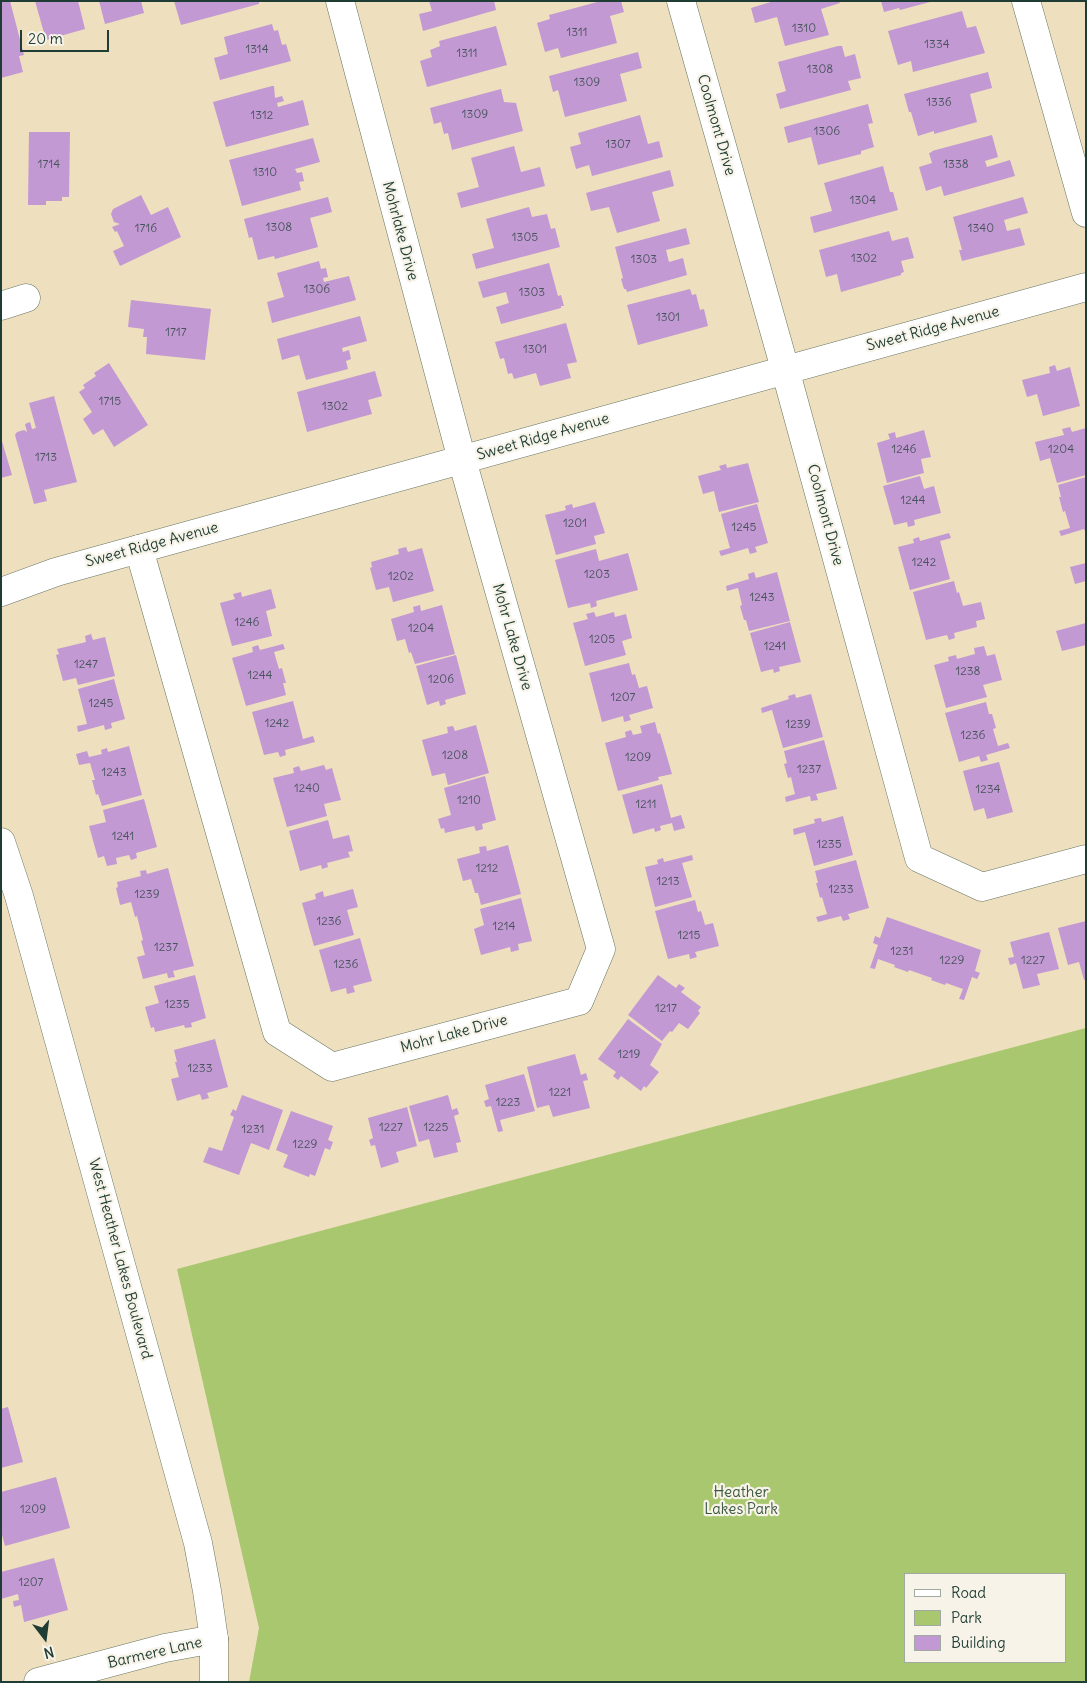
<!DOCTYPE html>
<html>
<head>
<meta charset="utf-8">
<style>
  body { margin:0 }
  #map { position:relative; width:1087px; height:1683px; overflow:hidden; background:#eedfbe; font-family:Delius,sans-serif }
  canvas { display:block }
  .frame { position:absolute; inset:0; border:2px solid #1f3d34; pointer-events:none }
  .legend { position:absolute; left:904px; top:1573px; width:162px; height:90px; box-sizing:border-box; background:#f7f3e8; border:1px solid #a1aaa0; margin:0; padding:6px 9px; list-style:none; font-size:15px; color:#1f3d34 }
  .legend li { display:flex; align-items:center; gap:10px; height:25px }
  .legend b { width:25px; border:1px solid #a1aaa0 }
  .north { position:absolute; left:20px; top:1613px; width:50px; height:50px; -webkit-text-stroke:4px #f7f3e8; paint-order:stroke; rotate:165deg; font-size:14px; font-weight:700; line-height:20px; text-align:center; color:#1f3d34 }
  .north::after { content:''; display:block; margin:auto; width:18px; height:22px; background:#1f3d34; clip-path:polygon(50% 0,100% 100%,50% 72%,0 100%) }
  .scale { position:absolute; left:20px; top:30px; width:89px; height:22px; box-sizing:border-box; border:2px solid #1f3d34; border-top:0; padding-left:6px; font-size:15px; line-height:18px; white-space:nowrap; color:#1f3d34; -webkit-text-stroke:4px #f7f3e8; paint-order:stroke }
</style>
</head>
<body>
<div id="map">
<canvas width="1087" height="1683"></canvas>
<div class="frame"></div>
<ul class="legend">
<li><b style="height:6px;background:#fff"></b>Road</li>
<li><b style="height:14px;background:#a8c76e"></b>Park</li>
<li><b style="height:14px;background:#c299d3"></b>Building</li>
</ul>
<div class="north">N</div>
<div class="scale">20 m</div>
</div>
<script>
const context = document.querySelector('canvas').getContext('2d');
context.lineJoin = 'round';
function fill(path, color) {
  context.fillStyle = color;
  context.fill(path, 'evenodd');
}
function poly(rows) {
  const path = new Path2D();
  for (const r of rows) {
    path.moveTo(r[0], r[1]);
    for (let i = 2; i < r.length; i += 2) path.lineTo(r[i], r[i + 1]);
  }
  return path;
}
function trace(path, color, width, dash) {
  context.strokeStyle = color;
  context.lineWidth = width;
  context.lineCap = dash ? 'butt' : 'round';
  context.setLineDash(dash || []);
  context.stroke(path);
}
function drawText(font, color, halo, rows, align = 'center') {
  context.font = font + ' Delius,sans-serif';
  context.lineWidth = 4.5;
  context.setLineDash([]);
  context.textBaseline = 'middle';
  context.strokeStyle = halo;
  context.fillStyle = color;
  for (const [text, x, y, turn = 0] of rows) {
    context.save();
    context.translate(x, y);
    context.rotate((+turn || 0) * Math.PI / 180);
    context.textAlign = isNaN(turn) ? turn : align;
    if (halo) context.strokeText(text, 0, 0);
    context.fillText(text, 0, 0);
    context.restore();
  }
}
fill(poly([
  [1086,1028,1086,1682,249,1682,259,1628,177,1269],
  [906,1574,1066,1574,1066,1662,906,1662]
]), '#a8c76e');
fill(poly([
  [1,1,10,1,24,55,19,56,23,72,1,78],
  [35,1,78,1,85,29,46,40],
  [99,1,141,1,144,13,105,24],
  [174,1,259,1,259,4,181,25],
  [429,1,494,1,496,10,423,31,419,14,432,11],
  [601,1,621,1,624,12,610,16,617,43,561,58,558,48,545,52,537,23,550,19,549,15],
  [774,1,839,1,840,3,821,9,829,35,785,46,777,17,755,23,751,8],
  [881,1,930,1,930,2,900,10,899,8,884,12],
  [962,11,967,28,976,26,985,53,913,72,911,61,898,65,888,31],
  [272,24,274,31,278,30,282,45,286,44,291,61,220,80,214,58,228,54,224,37],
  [496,26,507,65,427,87,420,61,432,57,430,50,440,46,439,41],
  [838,46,842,46,845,57,855,54,861,78,848,81,851,90,780,109,776,94,786,91,778,62],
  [638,52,642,68,620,74,627,101,565,117,558,90,553,92,549,76],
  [988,72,992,88,970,94,977,122,934,134,934,131,918,136,911,112,909,112,904,94],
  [272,86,274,86,275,98,282,96,284,101,277,103,278,107,303,100,309,125,226,147,213,102],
  [501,89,504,102,516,103,523,131,452,150,448,133,444,134,441,122,434,124,430,108],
  [868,104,873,123,868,124,874,147,861,151,861,154,818,165,811,137,788,143,784,127],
  [640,115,648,144,659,141,663,157,592,176,589,165,576,169,570,147,581,144,578,133],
  [29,132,70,132,69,197,62,197,62,201,46,201,46,205,28,205],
  [992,135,998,157,985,161,987,167,1010,160,1015,176,944,196,941,186,926,191,919,167,932,163,929,153,932,152,932,151],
  [313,138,320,162,295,169,297,173,302,172,304,181,299,182,301,190,242,206,229,160],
  [514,146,521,172,540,167,545,186,461,208,457,193,479,187,471,158],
  [883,166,890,192,893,192,898,210,814,233,810,217,832,211,824,183],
  [670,170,674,186,652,192,660,221,617,233,609,207,591,211,586,193],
  [141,195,151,215,168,207,181,237,120,266,113,251,124,246,117,231,115,232,112,227,120,224,114,222,111,214,113,209],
  [328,197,332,212,310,218,318,247,275,259,274,256,258,260,252,237,249,238,244,219],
  [1023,197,1028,213,1004,220,1007,231,1020,228,1025,245,962,261,959,250,962,250,953,217],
  [529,207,532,217,547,214,551,229,555,228,560,247,476,269,472,254,494,248,486,219],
  [686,228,690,244,666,250,669,262,683,258,687,275,627,292,626,289,624,289,621,279,623,278,615,247],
  [889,231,892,241,908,237,914,258,901,261,904,272,901,273,901,275,841,292,837,274,826,277,819,250],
  [319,261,321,269,326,268,328,277,323,278,324,282,349,276,356,300,272,323,267,302,284,297,277,273],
  [549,263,558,296,561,295,564,306,561,306,561,308,501,324,496,307,509,303,506,292,483,298,478,282],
  [690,289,692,295,696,294,700,310,704,309,708,326,638,345,627,305],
  [131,300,211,309,205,360,146,354,147,337,143,337,144,329,128,327],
  [360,316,367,341,342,348,343,352,349,350,351,359,346,361,348,369,306,380,299,355,282,360,277,339],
  [566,323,577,362,567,364,571,378,540,386,536,373,514,379,512,373,508,374,504,358,500,359,495,342],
  [109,363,148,425,114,447,103,429,93,435,83,419,92,412,79,392,85,388,83,385,96,376,94,373],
  [1055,365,1057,371,1070,367,1080,406,1043,416,1037,394,1027,397,1022,380,1050,373,1049,367],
  [375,371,382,396,368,400,372,414,307,432,297,392],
  [54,396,77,482,44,490,47,501,34,504,15,435,17,432,24,430,27,432,25,424,30,422,32,429,36,428,29,403],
  [1070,427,1072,432,1086,428,1086,475,1057,483,1050,458,1040,461,1035,442,1064,435,1062,429],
  [924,430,931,457,921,459,924,473,887,483,877,443,890,439,888,434,895,432,896,438],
  [1,438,12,475,1,478],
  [748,463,759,502,719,512,714,491,703,494,698,476,721,470,719,466,726,464,727,468],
  [920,476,924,489,934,486,941,513,914,520,915,525,908,527,907,522,894,525,883,486],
  [1086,477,1086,533,1084,529,1061,536,1059,531,1070,528,1065,511,1063,512,1059,497,1061,497,1058,485],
  [595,502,605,533,594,536,596,544,556,555,545,515,566,510,565,506,572,504,573,508],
  [757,504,768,543,755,547,757,552,750,554,748,548,721,556,719,551,730,548,721,514],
  [949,533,951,538,940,541,950,579,910,590,898,547,914,543,913,539,919,537,920,541],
  [406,547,408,552,422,548,434,591,393,602,389,587,376,590,370,568,372,567,371,562,399,554,398,549],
  [596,549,599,561,628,553,638,590,596,601,597,606,591,608,590,603,568,608,555,560],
  [1086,563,1086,581,1075,584,1070,567],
  [754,572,756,578,777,572,790,621,749,631,746,620,744,620,740,606,742,605,738,588,727,591,726,586,749,579,748,574],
  [954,581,957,593,959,592,963,606,981,602,985,619,976,621,977,627,954,633,955,638,949,640,947,635,926,640,913,592],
  [271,589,276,608,266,611,272,636,232,646,220,603,235,599,233,594,241,592,242,597],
  [420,605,421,611,442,605,455,654,415,664,411,652,409,653,405,639,397,641,391,619,414,612,413,607],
  [594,612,596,617,614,612,615,617,626,614,632,638,622,641,626,655,585,666,573,623,588,619,586,614],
  [790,622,801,662,779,667,780,671,774,673,773,669,761,672,750,633],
  [1086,623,1086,645,1062,651,1056,631],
  [91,634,93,640,105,637,115,676,78,685,76,678,63,681,56,655,59,654,57,649,86,642,85,636],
  [283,644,285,649,274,652,279,669,282,668,286,683,283,683,286,695,246,706,232,658,253,652,252,647,258,645,260,650],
  [984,646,987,656,995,654,1002,680,983,685,987,697,946,708,934,665,949,661,948,657,956,655,957,659,975,654,974,648],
  [456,655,466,694,445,700,446,704,440,706,439,701,427,705,416,666],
  [629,663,632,675,635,674,639,688,647,686,653,708,629,715,631,720,624,722,623,716,602,722,589,673],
  [114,679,125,719,111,723,112,728,105,730,104,725,78,732,77,726,87,724,78,689],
  [795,694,796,698,811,694,823,737,783,748,772,710,762,713,761,708,789,699,788,696],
  [293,701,303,739,313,736,315,742,285,750,286,755,280,757,278,752,264,755,252,712],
  [986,702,989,714,992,714,996,728,993,729,998,746,1008,743,1010,748,986,755,988,760,981,762,979,756,959,762,945,713],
  [655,722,658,734,660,733,672,774,658,777,659,780,618,791,605,743,626,737,625,732,631,730,633,735,642,733,640,726],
  [476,725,489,773,448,785,445,773,432,776,422,740,448,733,447,727,453,726,455,731],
  [824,740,837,789,816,794,818,800,811,801,810,796,786,802,785,797,795,794,791,777,788,778,784,764,787,763,784,751],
  [129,746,142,795,102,806,98,794,96,795,92,780,95,780,90,763,79,765,76,754,87,751,89,757,102,754,101,750,107,748,108,752],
  [999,762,1013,812,987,819,984,808,974,811,963,771],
  [324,765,326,770,332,768,341,800,324,804,327,816,287,827,273,778,294,773,293,768,299,766,301,771],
  [485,776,496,820,482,824,483,829,476,831,474,826,445,833,444,828,441,829,438,819,451,815,444,788],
  [662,784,671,818,681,815,685,828,674,831,672,823,660,826,661,830,655,832,654,828,633,834,622,795],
  [144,799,157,847,136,853,137,858,131,860,129,855,116,858,117,864,107,866,104,856,98,858,89,826,106,822,103,810],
  [843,816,853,855,814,866,805,832,794,835,793,829,815,823,814,819,821,818,822,822],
  [328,820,333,839,349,835,353,851,348,852,350,857,327,863,328,867,322,869,321,865,300,871,289,831],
  [508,845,521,894,481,905,478,893,475,893,471,879,463,881,457,859,480,853,479,847,486,846,487,851],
  [692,855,693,860,682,863,692,897,655,907,645,867,658,864,657,860,663,858,664,862],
  [856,860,869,908,848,914,850,919,843,921,841,916,818,922,816,917,827,914,822,897,820,898,816,883,818,883,815,871],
  [168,868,194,966,173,971,175,977,168,978,167,973,143,979,137,957,145,955,141,941,143,940,137,916,135,917,131,902,120,905,116,888,118,887,117,882,141,876,140,871,146,870,147,874],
  [353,889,358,907,347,910,354,935,314,946,302,903,316,899,315,894,323,891,324,897],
  [521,898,532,941,518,944,519,950,511,952,510,947,481,955,474,929,484,925,480,909],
  [695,900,698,912,701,911,705,925,713,923,719,946,695,952,697,957,690,959,689,954,668,959,655,911],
  [887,917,981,950,975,971,980,973,977,979,972,977,964,1000,959,999,963,989,946,983,945,985,931,980,932,978,909,970,908,972,894,967,895,965,878,959,875,969,870,968,878,945,873,943,875,936,880,938],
  [1086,921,1086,980,1084,980,1079,962,1068,965,1058,928],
  [1049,932,1059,969,1037,974,1040,985,1023,989,1016,963,1010,965,1008,958,1014,957,1010,942],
  [360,938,372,981,353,986,355,992,347,994,346,988,331,992,319,950],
  [195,975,206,1018,191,1023,192,1027,185,1028,184,1025,155,1032,154,1027,151,1028,145,1007,159,1003,154,986],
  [658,975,676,988,679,984,685,988,681,992,701,1007,698,1011,700,1013,688,1029,679,1023,672,1032,670,1031,662,1041,628,1015],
  [628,1019,662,1044,650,1065,659,1072,646,1088,644,1086,641,1091,621,1076,618,1080,613,1076,616,1072,598,1059],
  [215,1039,228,1087,207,1093,209,1098,202,1100,200,1094,177,1101,171,1079,179,1077,175,1062,177,1062,174,1050],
  [575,1054,581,1075,586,1073,588,1080,583,1081,590,1108,553,1117,549,1105,537,1108,527,1067],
  [524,1074,535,1111,500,1120,503,1131,498,1132,491,1106,486,1107,484,1101,489,1099,485,1085],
  [242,1095,283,1110,269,1150,251,1143,239,1175,203,1162,209,1147,222,1151,234,1117,230,1115,233,1109,236,1111],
  [448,1095,452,1110,457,1108,459,1114,454,1116,461,1142,456,1143,458,1152,434,1158,429,1139,419,1142,409,1106],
  [407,1107,417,1146,396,1152,399,1162,381,1168,375,1145,371,1146,369,1140,373,1138,368,1118],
  [291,1111,333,1126,328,1140,333,1142,330,1150,325,1148,315,1176,310,1174,309,1177,283,1167,288,1155,276,1150],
  [8,1407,23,1462,1,1468,1,1409],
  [56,1477,70,1528,5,1546,1,1531,1,1492],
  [54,1558,68,1610,24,1622,21,1605,14,1607,13,1601,19,1600,18,1594,1,1599,1,1572]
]), '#c299d3');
const minor = poly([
  [681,1,785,369,919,858,982,887,1086,859],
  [1026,1,1086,213],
  [1,306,26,298],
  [139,549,277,1032,332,1067,579,1001,601,949,462,460,340,1],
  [38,1682,165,1648,214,1639]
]);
const tertiary = poly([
  [1,592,56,572,1086,287],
  [1,842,19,896,198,1543,207,1591,214,1639,214,1682]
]);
trace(minor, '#677664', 29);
trace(tertiary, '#677664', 29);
trace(minor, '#fff', 28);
trace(tertiary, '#fff', 28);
drawText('12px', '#48545c', null, [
  ["1310",804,29],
  ["1311",577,33],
  ["1334",937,45],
  ["1314",257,50],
  ["1311",467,54],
  ["1308",820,70],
  ["1309",587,83],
  ["1336",939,103],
  ["1309",475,115],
  ["1312",262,116],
  ["1306",827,132],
  ["1307",618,145],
  ["1714",49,165],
  ["1338",956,165],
  ["1310",265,173],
  ["1304",863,201],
  ["1308",279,228],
  ["1716",146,229],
  ["1340",981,229],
  ["1305",525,238],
  ["1302",864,259],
  ["1303",644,260],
  ["1306",317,290],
  ["1303",532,293],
  ["1301",668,318],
  ["1717",176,333],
  ["1301",535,350],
  ["1715",110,402],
  ["1302",335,407],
  ["1246",904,450],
  ["1204",1061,450],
  ["1713",46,458],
  ["1244",913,501],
  ["1201",575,524],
  ["1245",744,528],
  ["1242",924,563],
  ["1203",597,575],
  ["1202",401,577],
  ["1243",762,598],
  ["1246",247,623],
  ["1204",421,629],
  ["1205",602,640],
  ["1241",775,647],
  ["1247",86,665],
  ["1238",968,672],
  ["1244",260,676],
  ["1206",441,680],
  ["1207",623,698],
  ["1245",101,704],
  ["1242",277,724],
  ["1239",798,725],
  ["1236",973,736],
  ["1208",455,756],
  ["1209",638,758],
  ["1237",809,770],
  ["1243",114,773],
  ["1240",307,789],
  ["1234",988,790],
  ["1210",469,801],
  ["1211",646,805],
  ["1241",123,837],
  ["1235",829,845],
  ["1212",487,869],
  ["1213",668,882],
  ["1233",841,890],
  ["1239",147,895],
  ["1236",329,922],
  ["1214",504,927],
  ["1215",689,936],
  ["1237",166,948],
  ["1231",902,952],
  ["1229",952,961],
  ["1227",1033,961],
  ["1236",346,965],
  ["1235",177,1005],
  ["1217",666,1009],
  ["1219",629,1055],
  ["1233",200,1069],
  ["1221",560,1093],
  ["1223",508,1103],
  ["1227",391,1128],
  ["1225",436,1128],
  ["1231",253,1130],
  ["1229",305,1145],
  ["1209",33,1510],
  ["1207",31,1583]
]);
drawText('15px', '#1f3d34', '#f7f3e8', [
  ["Coolmont Drive",716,125,74],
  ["Mohrlake Drive",400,231,75],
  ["Sweet Ridge Avenue",933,329,-15],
  ["Sweet Ridge Avenue",543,437,-16],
  ["Coolmont Drive",825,515,75],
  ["Sweet Ridge Avenue",152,545,-15],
  ["Mohr Lake Drive",512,637,74],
  ["Mohr Lake Drive",454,1034,-15],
  ["West Heather Lakes Boulevard",120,1259,75],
  ["Barmere Lane",155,1653,-13]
]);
drawText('15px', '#3a5940', '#f7f3e8', [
  ["Heather",741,1493],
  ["Lakes Park",741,1510]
]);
</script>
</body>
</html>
